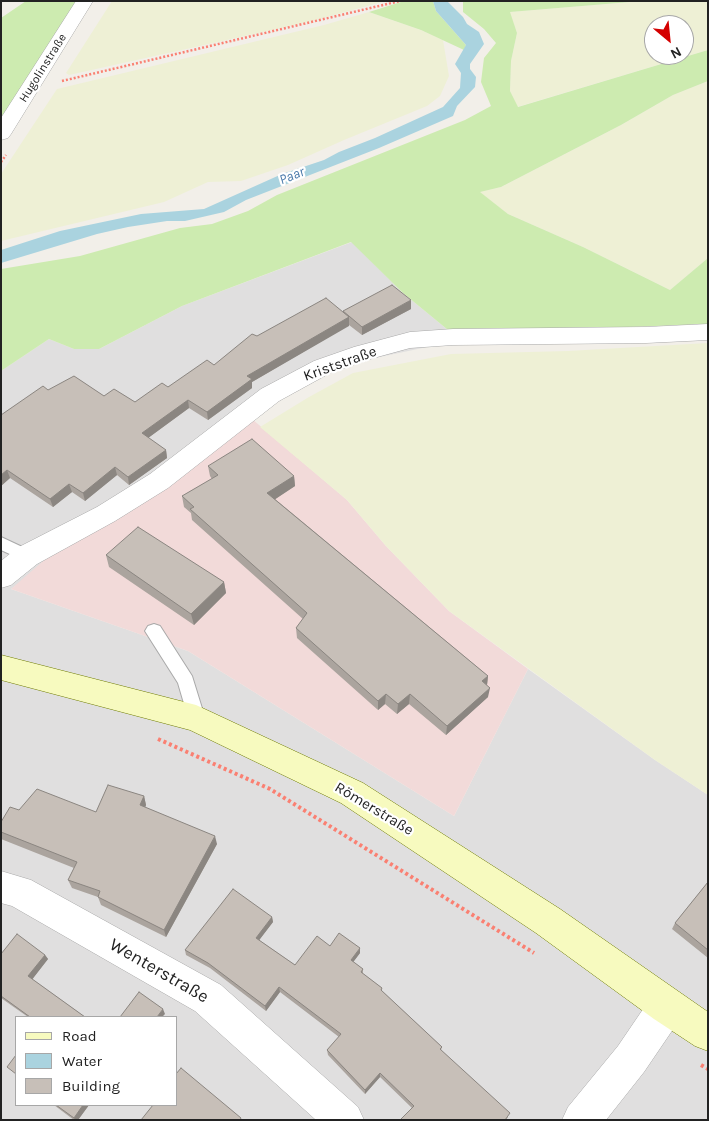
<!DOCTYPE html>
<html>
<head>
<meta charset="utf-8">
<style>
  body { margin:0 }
  #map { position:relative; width:709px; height:1121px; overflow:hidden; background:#f2efe9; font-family:Karla,sans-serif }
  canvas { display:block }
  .frame { position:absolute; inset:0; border:2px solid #222; pointer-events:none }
  .legend { position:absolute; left:15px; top:1016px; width:162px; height:90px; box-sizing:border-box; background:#fff; border:1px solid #a7a7a7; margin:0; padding:6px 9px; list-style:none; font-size:15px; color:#222 }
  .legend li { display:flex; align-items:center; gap:10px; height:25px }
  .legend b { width:25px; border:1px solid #a7a7a7 }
  .north { position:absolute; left:644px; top:15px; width:50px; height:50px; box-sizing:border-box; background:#fff; border:1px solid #a7a7a7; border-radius:50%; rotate:152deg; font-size:14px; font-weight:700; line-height:20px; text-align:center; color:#222 }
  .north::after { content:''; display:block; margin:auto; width:18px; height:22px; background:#d40000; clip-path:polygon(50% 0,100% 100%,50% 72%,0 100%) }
</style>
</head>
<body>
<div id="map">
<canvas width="709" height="1121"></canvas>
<div class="frame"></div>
<ul class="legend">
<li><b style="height:6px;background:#f7fabf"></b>Road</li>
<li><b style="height:14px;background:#aad3df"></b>Water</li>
<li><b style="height:14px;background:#c7bfb8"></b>Building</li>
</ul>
<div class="north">N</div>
</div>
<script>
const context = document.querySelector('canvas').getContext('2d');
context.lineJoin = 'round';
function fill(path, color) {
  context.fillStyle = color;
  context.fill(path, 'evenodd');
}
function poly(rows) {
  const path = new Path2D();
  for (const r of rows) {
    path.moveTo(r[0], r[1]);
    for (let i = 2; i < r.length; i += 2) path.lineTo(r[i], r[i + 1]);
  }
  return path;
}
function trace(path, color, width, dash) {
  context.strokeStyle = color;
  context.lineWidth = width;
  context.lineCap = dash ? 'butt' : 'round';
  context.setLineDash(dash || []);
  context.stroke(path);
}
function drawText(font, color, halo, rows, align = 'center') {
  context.font = font + ' Karla,sans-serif';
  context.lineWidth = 4.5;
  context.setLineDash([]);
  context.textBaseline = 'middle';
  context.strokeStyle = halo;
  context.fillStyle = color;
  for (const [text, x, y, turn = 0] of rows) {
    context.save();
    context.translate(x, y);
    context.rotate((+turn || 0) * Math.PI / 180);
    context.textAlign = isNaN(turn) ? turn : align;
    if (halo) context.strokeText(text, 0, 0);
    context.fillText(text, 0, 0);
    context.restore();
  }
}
fill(poly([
  [352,242,403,293,448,330,446,343,375,358,321,374,279,400,11,589,188,651,454,816,528,669,655,760,708,795,708,1120,1,1120,1,371,49,339,74,349,99,349,182,306],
  [16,1017,176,1017,176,1105,16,1105]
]), '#e0dfdf');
fill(poly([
  [252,419,347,500,386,546,449,611,528,669,454,816,188,651,11,589,49,556]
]), '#f2dad9');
fill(poly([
  [112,1,386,1,308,22,69,75,66,73],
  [642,1,708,1,708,50,517,107,510,91,511,61,517,33,509,12],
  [654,25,684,25,684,55,654,55],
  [369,12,421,30,443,40,449,76,440,96,427,106,344,140,288,165,241,181,208,182,164,202,1,241,1,174,57,89,324,25],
  [708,81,708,258,670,290,583,247,508,214,479,192,501,187,621,125,673,95],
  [708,343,708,795,655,760,449,611,386,546,347,500,260,427,309,397,353,373,451,354,568,351]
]), '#eef0d5');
fill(poly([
  [26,1,79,1,1,118,1,18],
  [404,1,433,1,436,11,466,45,464,50,421,30,369,12],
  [463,1,642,1,510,12,517,33,511,61,510,91,518,107,708,50,708,81,673,95,621,125,501,187,480,192,508,214,583,247,670,290,708,258,708,324,576,329,448,330,403,293,351,242,182,306,99,349,74,349,49,339,1,371,1,269,80,256,180,228,212,224,248,211,277,195,465,120,491,106,481,82,484,58,496,43,484,29,463,12]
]), '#cdebb0');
fill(poly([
  [433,1,447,1,463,17,467,24,479,32,484,44,470,64,470,69,476,77,475,87,457,106,453,116,379,148,246,200,224,212,185,221,167,221,128,227,97,234,1,263,1,250,60,231,141,214,204,209,282,174,324,160,339,152,375,138,443,107,460,88,461,73,455,64,466,45,436,11]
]), '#aad3df');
const lane = poly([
  [1,537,33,552,35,556,33,560,27,562,1,550,1,537],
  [154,624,160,626,192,676,205,718,202,724,196,726,190,724,178,683,145,631,148,626,154,624]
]);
const street = poly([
  [76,1,93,1,11,134,8,138,1,140,1,118,76,1],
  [708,324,708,340,646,343,453,345,410,348,370,359,330,373,279,401,168,488,115,521,37,564,11,585,1,588,1,561,17,548,97,507,150,474,261,389,314,361,354,347,410,332,453,329,646,327,708,324],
  [1,871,31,880,221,985,358,1107,364,1120,316,1120,195,1011,12,906,1,903,1,871],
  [667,988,680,993,685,1006,680,1019,644,1072,606,1120,562,1120,568,1107,618,1046,654,993,667,988]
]);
const secondary = poly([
  [1,655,196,705,363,783,560,909,708,1012,708,1051,695,1046,654,1019,536,933,341,803,190,730,1,680,1,655]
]);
trace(lane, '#a9a9a9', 2);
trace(street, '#a9a9a9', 1);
trace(secondary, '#707d05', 1);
trace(poly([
  [62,81,400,1],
  [1,162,6,155]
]), '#fa8072', 2.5, [2, 2]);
trace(poly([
  [158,739,270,789,534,953],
  [701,1065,708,1069]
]), '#fa8072', 4, [3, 3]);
fill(lane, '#fff');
fill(street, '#fff');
fill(secondary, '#f7fabf');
fill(poly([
  [411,309,362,335,349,325,252,382,252,388,208,420,189,408,148,438,166,450,167,458,129,485,117,475,85,501,72,492,53,507,10,478,1,486,1,415,48,390,104,396,135,402,214,365,257,336,343,312],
  [208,466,294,476,295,486,275,499,488,676,487,685,488,697,446,735,409,704,397,714,385,704,378,710,297,638,296,628,303,619,192,520,191,513,184,507,182,496,212,479,210,476],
  [106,555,224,582,226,593,194,625,109,567],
  [144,796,146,805,145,807,217,844,166,937,101,905,98,897,72,888,68,880,74,868,1,839,1,822,19,810,96,812],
  [708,882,708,958,672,929,675,923],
  [272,917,273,922,259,940,295,965,330,946,360,953,353,962,363,969,363,974,382,988,382,991,442,1047,441,1050,508,1117,506,1120,400,1120,412,1108,380,1077,365,1094,328,1055,327,1050,339,1037,280,992,266,1011,210,968,186,955,185,950],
  [1,954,45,955,48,959,32,979,85,1017,28,1017,1,998],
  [54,1105,89,1105,78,1120,74,1120]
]), '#aba49e');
fill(poly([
  [411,300,411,309,362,335,362,327],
  [349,317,349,326,252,382,252,388,208,420,207,412,247,376],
  [188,400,189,408,144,441,142,433],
  [166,450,167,458,129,485,128,477],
  [115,467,117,475,85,501,83,493],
  [7,470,10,478,1,486,1,475],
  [294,476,295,486,268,504,267,493],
  [69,484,72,492,53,507,50,499],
  [224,582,226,593,194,625,191,614],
  [488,676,487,685,482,681],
  [490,688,488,697,446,735,447,726],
  [386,694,385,704,378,710,378,701],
  [410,694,409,704,397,714,398,704],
  [144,796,146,805,143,813,140,805],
  [215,836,217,844,166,937,164,930],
  [272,917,273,922,257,943,256,938],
  [360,948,360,953,351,965,351,960],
  [45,955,48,959,31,981,28,976],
  [279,987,280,992,266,1011,265,1006],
  [163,1009,165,1014,162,1017,157,1017],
  [380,1073,380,1077,365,1094,365,1090],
  [83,1105,89,1105,78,1120,75,1120,74,1118]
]), '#8b8681');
const building = poly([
  [392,285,411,300,362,327,343,311,392,285],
  [326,298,349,317,247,376,252,379,207,412,188,400,142,433,166,450,128,477,115,467,83,493,69,484,50,499,7,470,1,475,1,415,43,386,48,390,74,376,104,396,114,389,135,402,162,383,168,387,207,360,214,365,252,334,257,336,326,298],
  [252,439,294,476,267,493,488,676,482,681,490,688,447,726,410,694,398,704,386,694,378,701,296,628,307,613,190,509,194,507,182,496,218,475,208,466,252,439],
  [138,527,224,582,191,614,106,555,138,527],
  [108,785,144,796,140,805,215,836,164,930,98,897,100,891,68,880,77,862,1,832,1,822,10,807,19,810,37,789,96,812,108,785],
  [708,882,708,950,675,923,708,882],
  [233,889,272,917,256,938,295,965,317,936,330,946,339,933,360,948,351,960,363,969,361,972,382,988,381,990,442,1047,440,1049,510,1113,505,1120,437,1120,436,1119,435,1120,400,1120,414,1106,380,1073,365,1090,327,1050,341,1034,279,987,265,1006,208,963,185,950,233,889],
  [17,934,45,955,28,976,85,1017,30,1017,1,996,1,954,17,934],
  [139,992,163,1009,157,1017,120,1017,139,992],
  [16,1055,16,1074,7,1067,16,1055],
  [181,1068,241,1118,240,1120,141,1120,153,1105,176,1105,176,1074,181,1068],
  [56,1105,83,1105,74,1118,56,1105]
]);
fill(building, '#c7bfb8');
trace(building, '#8b8681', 1);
drawText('12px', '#222', '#fff', [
  ["Hugolinstraße",43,68,-58]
]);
drawText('italic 14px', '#4a7aab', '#fff', [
  ["Paar",292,176,-22]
]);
drawText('15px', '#222', '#fff', [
  ["Kriststraße",340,364,-20],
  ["Römerstraße",374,809,31]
]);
drawText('18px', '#222', '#fff', [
  ["Wenterstraße",159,971,30]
]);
</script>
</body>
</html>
